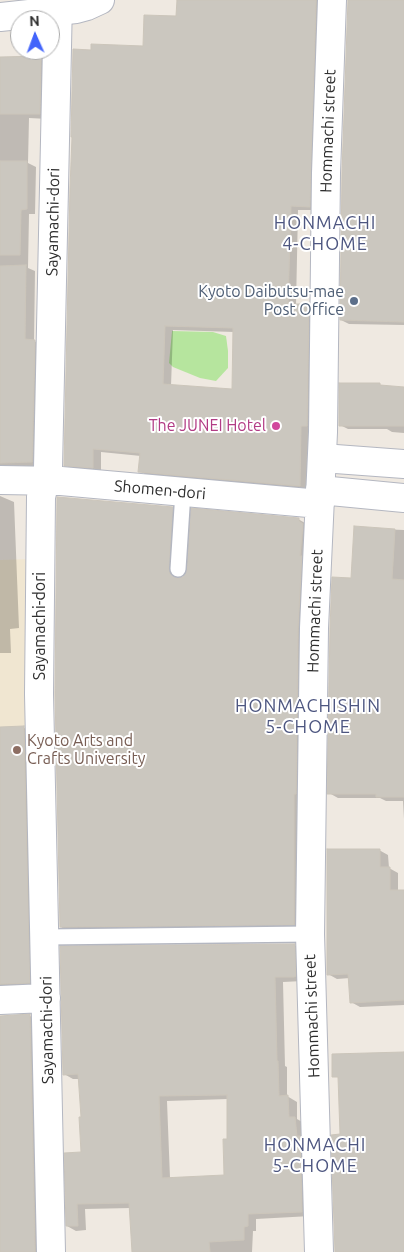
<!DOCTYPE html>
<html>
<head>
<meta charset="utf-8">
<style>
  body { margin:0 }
  #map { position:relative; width:404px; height:1252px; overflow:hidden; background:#efe9e1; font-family:Ubuntu,sans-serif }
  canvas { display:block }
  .north { position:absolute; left:10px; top:10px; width:50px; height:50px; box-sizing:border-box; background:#fff; border:1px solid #ababab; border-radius:50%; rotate:358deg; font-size:14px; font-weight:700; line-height:20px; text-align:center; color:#2e2e2e }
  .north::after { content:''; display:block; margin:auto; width:18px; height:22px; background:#4264fb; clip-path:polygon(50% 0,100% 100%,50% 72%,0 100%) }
</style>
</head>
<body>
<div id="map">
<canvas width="404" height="1252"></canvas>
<div class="north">N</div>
</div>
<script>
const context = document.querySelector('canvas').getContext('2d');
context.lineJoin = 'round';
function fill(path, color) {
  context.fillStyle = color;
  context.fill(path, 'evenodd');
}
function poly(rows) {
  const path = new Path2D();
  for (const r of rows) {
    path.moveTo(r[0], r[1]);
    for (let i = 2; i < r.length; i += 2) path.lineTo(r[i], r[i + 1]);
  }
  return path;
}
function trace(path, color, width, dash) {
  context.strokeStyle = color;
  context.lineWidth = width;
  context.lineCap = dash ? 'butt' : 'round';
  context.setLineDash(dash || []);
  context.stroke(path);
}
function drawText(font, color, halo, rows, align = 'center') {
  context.font = font + ' Ubuntu,sans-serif';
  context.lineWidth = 4;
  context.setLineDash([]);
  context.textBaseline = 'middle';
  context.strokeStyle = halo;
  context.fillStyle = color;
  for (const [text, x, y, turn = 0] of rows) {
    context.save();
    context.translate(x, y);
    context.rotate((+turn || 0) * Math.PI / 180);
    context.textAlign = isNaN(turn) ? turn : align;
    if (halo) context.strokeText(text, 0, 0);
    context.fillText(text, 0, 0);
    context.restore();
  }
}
fill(poly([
  [30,559,36,940,0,941,0,560]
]), '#f0e6d1');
fill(poly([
  [172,331,213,332,226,336,228,351,228,368,216,381,200,378,173,367,169,363]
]), '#b6e59e');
fill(poly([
  [178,0,325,0,318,210,298,210,296,305,308,305,316,310,315,429,309,429,307,490,148,476,140,471,141,456,101,452,101,472,73,469,65,465,92,51,145,47,177,18],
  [173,330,234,332,233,391,171,386],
  [349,0,404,0,404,325,349,324,341,320],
  [41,57,50,62,48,119,29,118,28,163,36,167,35,214,29,214,28,268,35,271,34,341,44,346,41,466,13,467,0,473,0,58],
  [379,384,384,387,404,389,404,433,392,432,387,429,348,429,340,425],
  [0,496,14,502,19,628,10,629,11,653,0,653],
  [172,508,180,512,176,574,177,580,183,578,298,519,305,523,301,928,68,931,61,927],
  [355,528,404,530,404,819,403,801,386,801,380,798,338,798,329,793,352,579],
  [0,728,24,728,33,733,38,987,0,992],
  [379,850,388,855,389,868,398,873,398,891,404,891,404,1005,360,1007,351,1002,350,978,337,979,328,974],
  [294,945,303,950,303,981,283,982,285,1066,287,1067,287,1096,297,1102,297,1119,304,1123,311,1216,256,1219,256,1231,253,1231,252,1252,133,1252,131,1208,85,1209,86,1230,76,1231,67,1226,82,1153,82,1118,79,1079,73,1079,64,1074],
  [228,1099,228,1140,225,1176,170,1178,167,1101],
  [30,1016,39,1021,44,1252,0,1252,0,1017]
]), '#0003');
const building = poly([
  [177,0,316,0,310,207,291,206,288,304,309,304,307,426,301,426,300,486,138,472,140,453,93,449,93,468,64,466,70,188,72,137,71,137,73,49,91,50,91,44,143,46,144,15,176,16,177,0],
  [165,326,233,328,232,389,163,384,165,326],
  [348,0,404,0,404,322,340,320,342,173,348,0],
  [41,56,40,114,0,114,0,57,41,56],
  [0,161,27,161,27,209,21,210,20,255,0,255,0,161],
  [26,265,25,339,35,340,32,462,0,463,0,266,26,265],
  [339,383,380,383,380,385,404,387,404,426,339,426,339,383],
  [57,497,173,507,169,569,170,574,177,578,183,577,187,570,191,508,299,518,299,521,303,524,300,556,302,556,298,628,296,794,294,794,294,925,60,927,55,694,57,497],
  [354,526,395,529,392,579,404,580,404,797,376,797,376,794,327,794,330,628,332,577,351,578,354,526],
  [24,726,30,983,0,984,0,727,24,726],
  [327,849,380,849,380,867,390,867,390,890,404,890,404,1000,350,1003,348,974,327,975,327,849],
  [295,944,296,976,294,977,275,977,277,1061,278,1061,279,1096,288,1095,289,1117,295,1117,297,1136,300,1136,302,1212,248,1214,248,1226,244,1227,244,1240,209,1242,210,1252,132,1252,129,1203,77,1204,78,1226,66,1226,64,1153,81,1152,79,1117,81,1117,78,1074,63,1075,60,946,295,944],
  [227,1095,227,1139,223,1139,224,1175,162,1178,159,1096,227,1095],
  [30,1014,35,1252,0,1252,0,1016,30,1014],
  [404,1052,404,1252,335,1252,331,1135,340,1134,338,1077,332,1077,332,1054,404,1052]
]);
fill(building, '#cbc7bf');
trace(building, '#cbc5ba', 1);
const lane = poly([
  [178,569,183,492],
  [45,937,310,934]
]);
const street = poly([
  [0,480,61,481,320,504],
  [0,1000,46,998],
  [51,1252,39,694,41,497,48,468,58,0],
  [319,1252,310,934,314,628,323,432,326,173,332,0]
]);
const secondary = poly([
  [0,17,76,9,87,6,100,0],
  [322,458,404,464],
  [320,490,404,498]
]);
trace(lane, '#b4b7c1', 18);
trace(street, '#b4b7c1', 30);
trace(secondary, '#b4b7c1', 30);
trace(lane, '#fff', 15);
trace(street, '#fff', 28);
trace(secondary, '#fff', 28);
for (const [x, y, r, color] of [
  [354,301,5,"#5c6f8a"],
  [276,426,5,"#d1479c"],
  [17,750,5,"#8d6e63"]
]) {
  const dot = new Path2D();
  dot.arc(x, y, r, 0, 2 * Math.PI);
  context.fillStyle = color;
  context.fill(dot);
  trace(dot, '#fff', 2);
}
drawText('16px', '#2e2e2e', '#fff', [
  ["Hommachi street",328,131,-88],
  ["Sayamachi-dori",53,222,-89],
  ["Shomen-dori",160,490,5],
  ["Hommachi street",315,611,-88],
  ["Sayamachi-dori",40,626,-90],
  ["Hommachi street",312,1016,-92],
  ["Sayamachi-dori",47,1030,-91]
]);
drawText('16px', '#4e5e75', '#fff', [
  ["Kyoto Daibutsu-mae",344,292],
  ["Post Office",344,310]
], 'right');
drawText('16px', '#b23c85', '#fff', [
  ["The JUNEI Hotel",266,426]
], 'right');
drawText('16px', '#785e54', '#fff', [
  ["Kyoto Arts and",27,741],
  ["Crafts University",27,759]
], 'left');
context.letterSpacing = '1px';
drawText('18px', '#4d5680', '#fff', [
  ["HONMACHI",325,223],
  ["4-CHOME",325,244],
  ["HONMACHISHIN",308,706],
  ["5-CHOME",308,727],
  ["HONMACHI",315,1145],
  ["5-CHOME",315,1166]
]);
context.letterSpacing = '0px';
</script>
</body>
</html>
